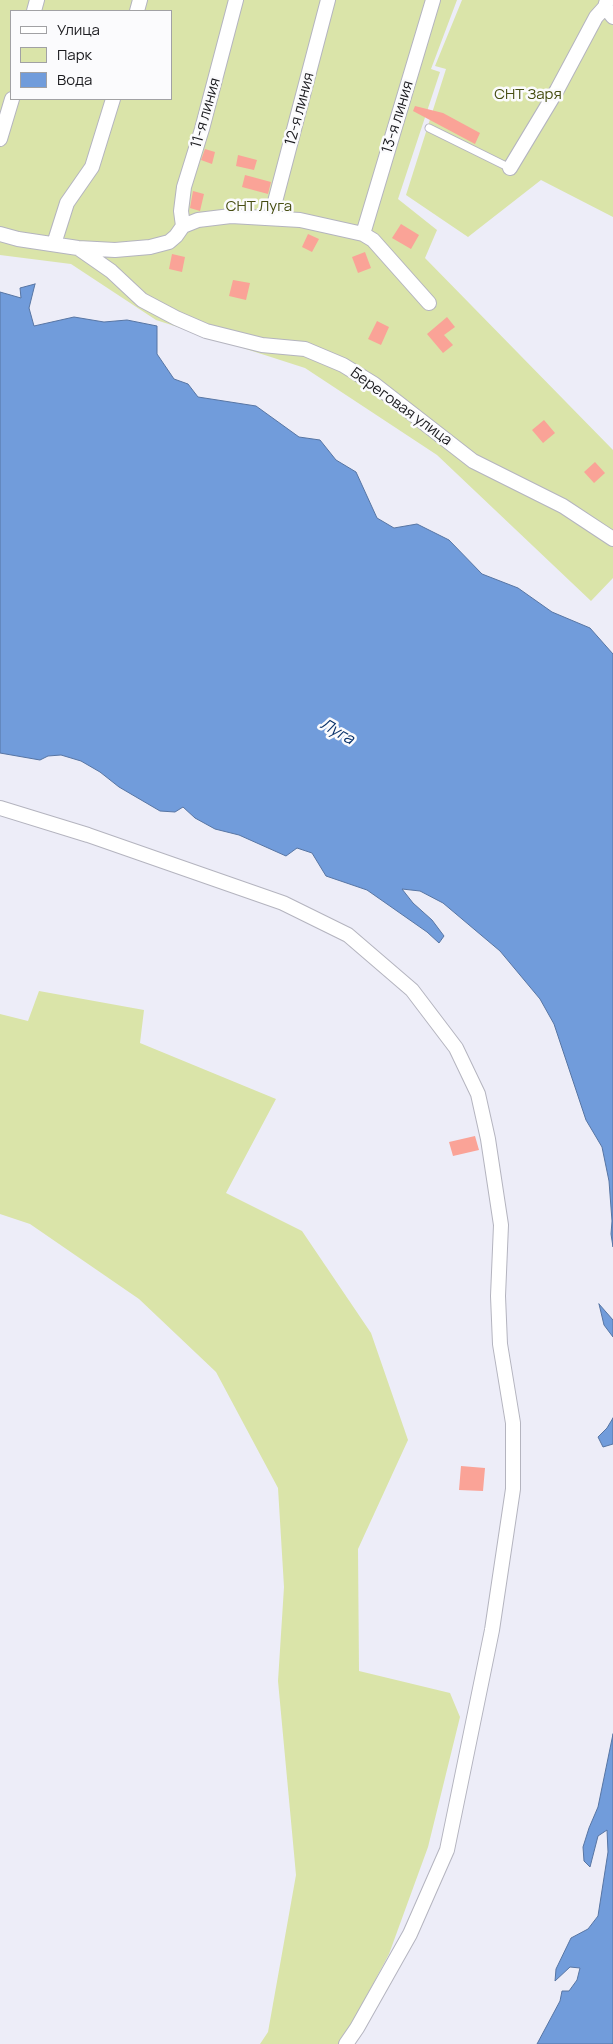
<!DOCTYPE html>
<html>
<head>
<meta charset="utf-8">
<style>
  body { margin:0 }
  #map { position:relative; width:613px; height:2044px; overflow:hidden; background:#ededf8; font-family:Manrope,sans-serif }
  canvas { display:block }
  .legend { position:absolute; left:10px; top:10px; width:162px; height:90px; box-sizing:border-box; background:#fbfbfd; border:1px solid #a1a1a4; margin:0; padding:6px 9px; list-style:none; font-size:15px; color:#1b1b1f }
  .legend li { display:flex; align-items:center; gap:10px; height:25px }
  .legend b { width:25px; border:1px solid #a1a1a4 }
</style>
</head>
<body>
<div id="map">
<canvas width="613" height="2044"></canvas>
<ul class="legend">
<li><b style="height:6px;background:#fff"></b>Улица</li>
<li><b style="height:14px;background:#dae4a9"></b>Парк</li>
<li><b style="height:14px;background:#719cdb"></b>Вода</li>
</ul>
</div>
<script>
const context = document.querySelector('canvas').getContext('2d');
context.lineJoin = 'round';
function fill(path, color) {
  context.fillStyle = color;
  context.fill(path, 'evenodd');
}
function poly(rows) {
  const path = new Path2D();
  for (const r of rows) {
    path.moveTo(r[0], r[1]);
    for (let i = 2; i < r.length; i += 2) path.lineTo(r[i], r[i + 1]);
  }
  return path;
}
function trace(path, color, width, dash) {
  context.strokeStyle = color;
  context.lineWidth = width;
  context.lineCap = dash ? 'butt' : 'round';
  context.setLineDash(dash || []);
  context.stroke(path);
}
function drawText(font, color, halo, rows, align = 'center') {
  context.font = font + ' Manrope,sans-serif';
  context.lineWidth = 5;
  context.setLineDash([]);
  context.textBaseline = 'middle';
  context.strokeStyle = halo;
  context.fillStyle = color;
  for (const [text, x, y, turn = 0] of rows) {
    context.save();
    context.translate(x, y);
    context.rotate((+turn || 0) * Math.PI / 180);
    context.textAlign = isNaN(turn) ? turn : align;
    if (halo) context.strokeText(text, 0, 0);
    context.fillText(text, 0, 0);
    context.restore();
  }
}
fill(poly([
  [0,0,457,0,431,69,440,72,398,199,437,230,425,258,613,450,613,578,591,601,437,455,305,368,156,320,71,264,0,255],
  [11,11,171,11,171,99,11,99],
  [462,0,613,0,613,217,541,180,468,237,406,195,446,69,435,66],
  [39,991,144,1010,140,1043,276,1099,226,1193,302,1231,371,1333,408,1440,358,1549,359,1671,450,1693,460,1717,428,1847,389,1954,341,2044,260,2044,268,2032,296,1875,278,1681,284,1587,278,1488,216,1372,139,1299,30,1224,0,1214,0,1014,28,1021]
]), '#dae4a9');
const water = poly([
  [35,284,29,308,34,326,74,317,104,322,127,320,157,326,157,354,174,379,188,384,198,397,256,406,299,437,320,440,336,460,356,472,377,518,394,528,417,524,449,540,482,574,518,588,552,612,590,628,613,654,613,1247,611,1234,612,1221,609,1181,602,1147,586,1120,554,1024,540,999,500,951,443,903,420,891,402,889,413,903,432,920,444,936,439,943,427,932,367,890,326,876,312,853,297,848,286,856,239,835,215,829,195,818,183,807,175,812,160,811,119,787,100,772,81,761,61,755,48,756,40,760,0,753,0,292,21,298,20,288,35,284],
  [599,1304,613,1320,613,1337,604,1325,599,1304],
  [613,1418,613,1444,603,1447,598,1437,607,1428,613,1418],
  [613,1734,613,2044,537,2044,560,2001,562,1991,569,1991,577,1980,580,1968,570,1967,555,1981,556,1969,571,1938,588,1929,598,1916,608,1852,607,1830,598,1836,590,1867,584,1861,583,1847,589,1828,598,1807,613,1734]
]);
fill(water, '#719cdb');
trace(water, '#5775a3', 1);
fill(poly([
  [415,106,443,113,480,133,475,144,413,111],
  [205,149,215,152,212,164,201,160],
  [238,155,257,160,254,170,236,166],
  [245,175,271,182,268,194,242,187],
  [193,191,204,194,200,211,190,208],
  [401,224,419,235,411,249,392,238],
  [308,234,319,239,312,252,302,247],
  [365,252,371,268,358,273,352,257],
  [172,254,185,257,182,272,169,269],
  [233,280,250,283,246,300,229,296],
  [447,317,455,327,444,335,453,345,443,353,427,334],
  [377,321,389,327,381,345,368,339],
  [544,420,555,433,543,443,532,430],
  [595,462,605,473,594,483,584,472],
  [475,1136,479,1150,453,1156,449,1142],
  [461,1466,485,1468,483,1491,459,1490]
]), '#faa397');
const service = poly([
  [429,128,510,168]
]);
const minor = poly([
  [605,7,613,17],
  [34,11,37,0],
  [137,11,140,0],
  [0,139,12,99],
  [510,168,557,90,596,17,605,7,607,0],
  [271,217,328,0],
  [183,226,181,211,184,187,202,129,236,0],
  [0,234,18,239,78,248,115,250,150,247,169,242,176,236,183,226,198,220,231,216,300,220,363,234,373,240,429,303],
  [363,234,433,0],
  [54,244,67,203,92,167,113,99],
  [78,248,111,271,142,300,176,318,206,331,262,345,305,349,343,365,374,384,473,461,563,506,613,539],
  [0,808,88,835,283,903,348,935,412,990,456,1048,478,1094,488,1139,501,1225,498,1296,500,1344,513,1423,513,1489,492,1630,447,1850,410,1934,357,2028,346,2044]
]);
trace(service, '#b4b4bf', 9);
trace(minor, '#b4b4bf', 16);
trace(service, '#fff', 7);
trace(minor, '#fff', 14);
drawText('15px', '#464d11', '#fbfbfd', [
  ["СНТ Заря",528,95],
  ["СНТ Луга",259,207]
]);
drawText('15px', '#1b1b1f', '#fbfbfd', [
  ["12-я линия",300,109,-75],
  ["11-я линия",206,113,-74],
  ["13-я линия",398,117,-73],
  ["Береговая улица",401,407,36]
]);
drawText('italic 16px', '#0b346c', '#fbfbfd', [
  ["Луга",337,732,30]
]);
</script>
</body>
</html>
